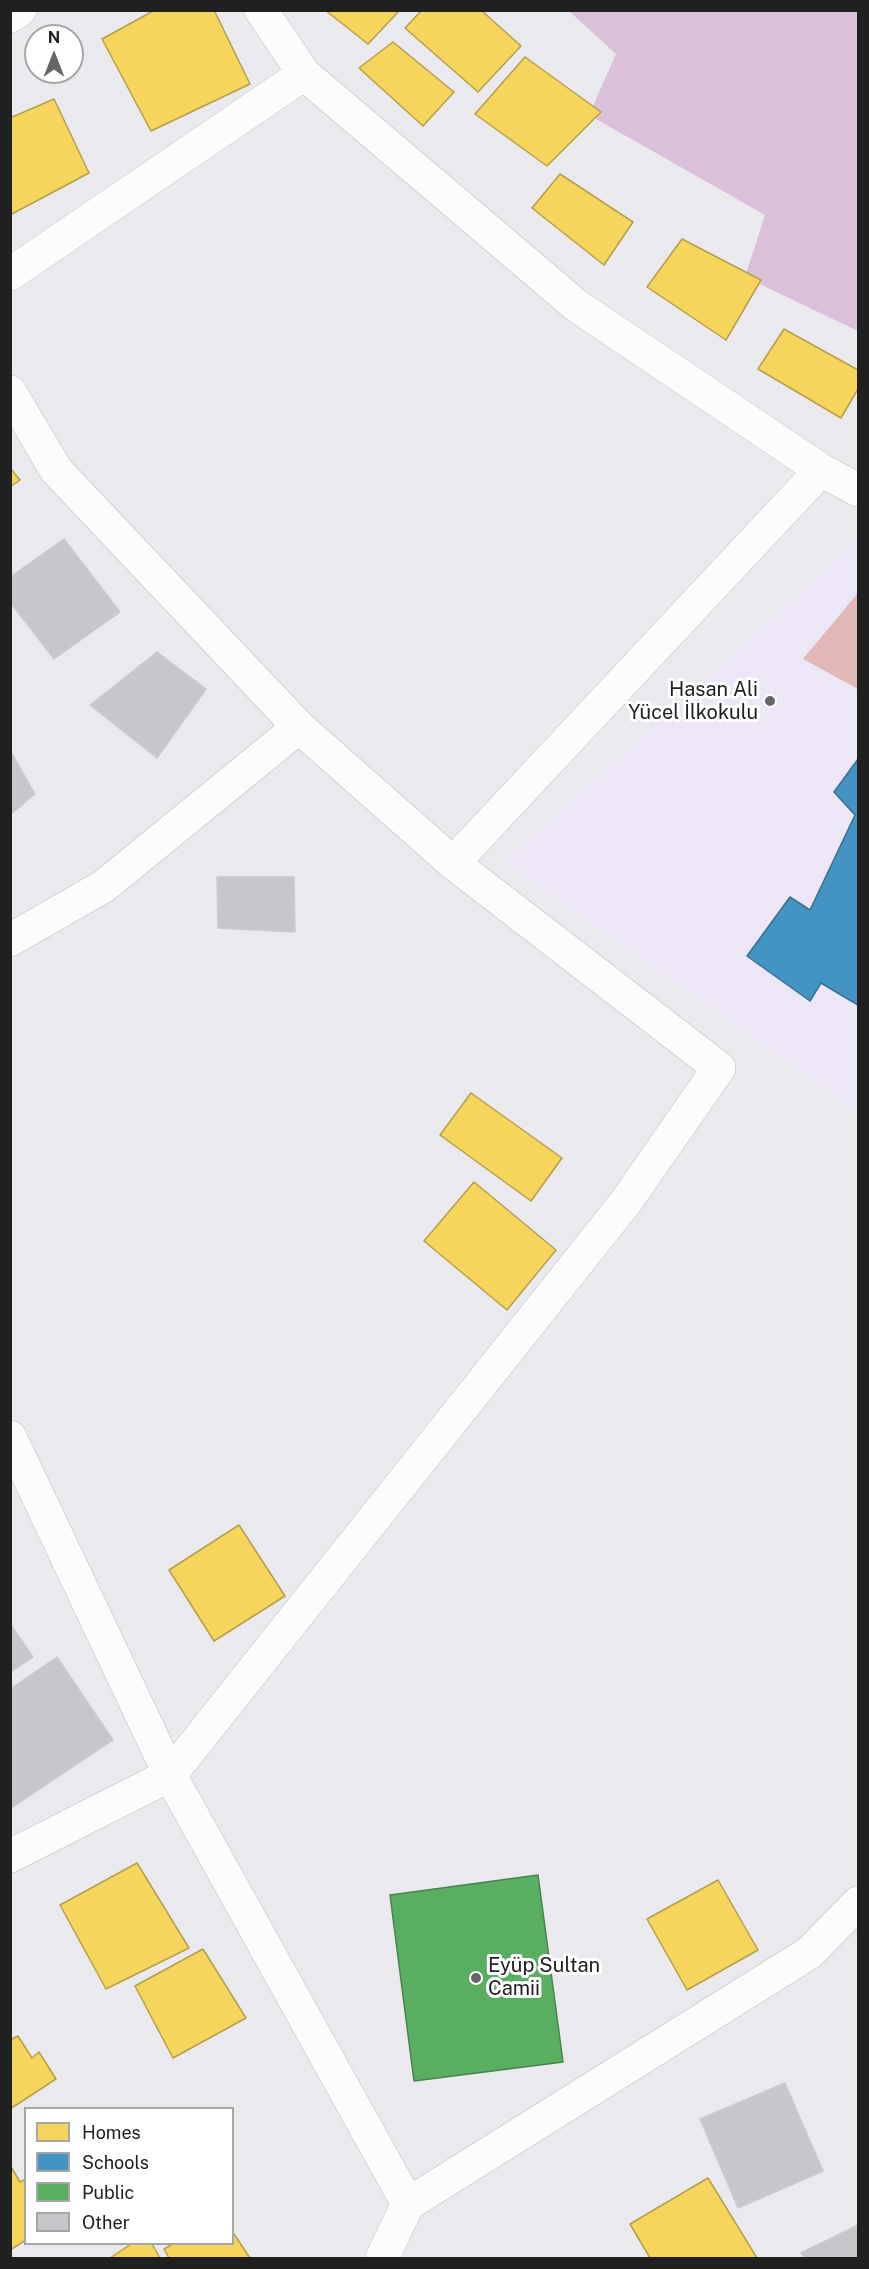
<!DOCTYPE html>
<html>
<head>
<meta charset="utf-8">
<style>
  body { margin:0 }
  #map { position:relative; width:869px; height:2269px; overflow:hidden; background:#e9e9ee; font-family:"Public Sans",sans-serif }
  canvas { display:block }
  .frame { position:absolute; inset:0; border:12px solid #202020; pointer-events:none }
  .legend { position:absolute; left:24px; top:2107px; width:210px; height:138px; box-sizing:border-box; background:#fff; border:2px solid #a6a6a6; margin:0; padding:8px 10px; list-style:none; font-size:18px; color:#202020 }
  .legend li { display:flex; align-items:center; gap:12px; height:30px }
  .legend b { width:30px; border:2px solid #a6a6a6 }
  .north { position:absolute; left:24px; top:24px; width:60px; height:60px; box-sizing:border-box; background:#fff; border:2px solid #a6a6a6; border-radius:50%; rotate:0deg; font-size:16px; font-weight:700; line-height:24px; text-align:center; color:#202020 }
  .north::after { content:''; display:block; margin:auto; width:21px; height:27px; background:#666668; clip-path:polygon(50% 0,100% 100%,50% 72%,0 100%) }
</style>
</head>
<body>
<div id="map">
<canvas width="869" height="2269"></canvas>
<div class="frame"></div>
<ul class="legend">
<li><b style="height:16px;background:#f6d55c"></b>Homes</li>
<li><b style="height:16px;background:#4393c3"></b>Schools</li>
<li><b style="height:16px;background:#5aae61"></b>Public</li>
<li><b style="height:16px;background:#c6c7cb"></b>Other</li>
</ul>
<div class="north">N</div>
</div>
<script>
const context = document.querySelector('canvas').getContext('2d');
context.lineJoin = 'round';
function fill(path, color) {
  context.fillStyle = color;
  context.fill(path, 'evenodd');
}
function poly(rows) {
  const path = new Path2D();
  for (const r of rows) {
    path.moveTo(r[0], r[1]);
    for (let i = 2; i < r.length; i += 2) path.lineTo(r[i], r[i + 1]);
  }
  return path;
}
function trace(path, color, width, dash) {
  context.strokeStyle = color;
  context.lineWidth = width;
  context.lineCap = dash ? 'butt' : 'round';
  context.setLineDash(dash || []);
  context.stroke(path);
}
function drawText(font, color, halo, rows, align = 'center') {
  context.font = font + ' "Public Sans",sans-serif';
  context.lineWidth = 6;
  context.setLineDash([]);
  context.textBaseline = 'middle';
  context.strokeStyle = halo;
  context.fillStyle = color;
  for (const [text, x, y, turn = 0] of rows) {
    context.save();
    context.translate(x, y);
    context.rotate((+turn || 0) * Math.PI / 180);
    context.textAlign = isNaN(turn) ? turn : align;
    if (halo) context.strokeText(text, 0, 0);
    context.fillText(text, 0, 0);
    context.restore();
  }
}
fill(poly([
  [858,540,858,1112,504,862]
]), '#ece6f6');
fill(poly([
  [569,11,858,11,858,331,745,277,765,215,589,115,616,54]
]), '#dac0d9');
fill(poly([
  [858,593,858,689,803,659]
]), '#e1b7b8');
const homes = poly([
  [155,10,214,10,250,84,151,131,102,39,155,10],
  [325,10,400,10,368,44,325,10],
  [422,10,481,10,521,46,478,92,405,28,422,10],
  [393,42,454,92,423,126,359,68,393,42],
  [525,57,601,112,547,166,475,114,525,57],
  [54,99,89,173,10,215,10,118,54,99],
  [560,174,633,222,604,265,532,208,560,174],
  [682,239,761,280,726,340,647,287,682,239],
  [784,329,858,370,858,389,841,418,758,369,784,329],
  [10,468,20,480,10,487,10,468],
  [471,1093,562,1158,531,1201,440,1135,471,1093],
  [474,1182,556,1250,507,1310,424,1241,474,1182],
  [239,1525,285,1596,214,1641,169,1570,239,1525],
  [137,1863,189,1948,106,1989,60,1905,137,1863],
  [718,1880,758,1950,687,1990,647,1919,718,1880],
  [203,1949,246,2018,173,2058,135,1986,203,1949],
  [18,2036,32,2058,39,2052,56,2079,10,2109,10,2040,18,2036],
  [10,2165,20,2182,26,2179,26,2240,10,2250,10,2165],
  [708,2178,757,2258,650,2258,630,2224,708,2178],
  [232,2231,250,2258,169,2258,164,2249,173,2244,232,2244,232,2231],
  [131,2244,152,2244,160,2258,110,2258,131,2244]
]);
fill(homes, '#f6d55c');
trace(homes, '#b69f4a', 1.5);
const schools = poly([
  [858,759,858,1005,821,983,810,1001,747,956,790,897,810,910,855,815,834,792,858,759]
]);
fill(schools, '#4393c3');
trace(schools, '#387092', 1.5);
const public = poly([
  [538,1875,563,2062,414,2081,390,1895,538,1875]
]);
fill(public, '#5aae61');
trace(public, '#49834e', 1.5);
const building = poly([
  [64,539,120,612,54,659,10,602,10,577,64,539],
  [157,652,206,689,157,758,90,705,157,652],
  [10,750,35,794,10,815,10,750],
  [217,877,294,877,295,932,218,928,217,877],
  [10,1624,33,1657,10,1672,10,1624],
  [57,1657,113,1740,10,1809,10,1689,57,1657],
  [785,2083,823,2171,738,2208,700,2119,785,2083],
  [858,2225,858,2258,805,2258,801,2253,858,2225]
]);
fill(building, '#c6c7cb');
trace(building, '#cacbd1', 1.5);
const minor = poly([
  [261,10,304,74,577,306,821,470,858,490],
  [10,16,20,10],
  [10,274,304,74],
  [10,392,56,470,299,727,453,863,719,1068,625,1203,170,1775,10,1856],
  [453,863,821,470],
  [10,940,104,886,299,727],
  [10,1437,170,1775,408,2204],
  [382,2258,408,2204,809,1953,858,1903]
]);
trace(minor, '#bebec0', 34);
trace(minor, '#fcfcfc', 33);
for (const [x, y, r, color] of [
  [770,701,6,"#666668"],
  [476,1978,6,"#666668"]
]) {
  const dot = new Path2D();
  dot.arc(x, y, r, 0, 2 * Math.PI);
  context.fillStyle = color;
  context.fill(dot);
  trace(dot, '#fff', 2);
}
drawText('20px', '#202020', '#fff', [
  ["Hasan Ali",758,690],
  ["Yücel İlkokulu",758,713],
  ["Eyüp Sultan",488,1966,"left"],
  ["Camii",488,1989,"left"]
], 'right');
</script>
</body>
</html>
